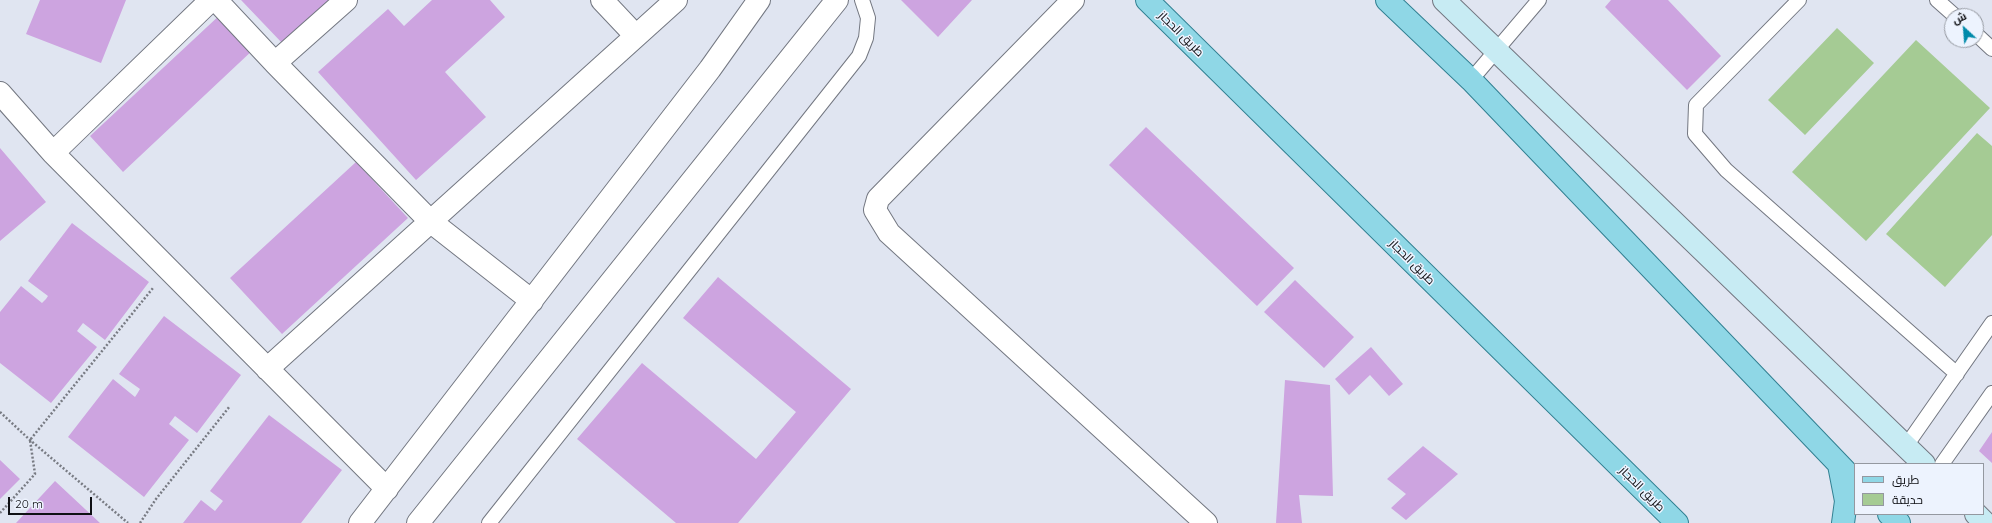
<!DOCTYPE html>
<html>
<head>
<meta charset="utf-8">
<style>
  body { margin:0 }
  #map { position:relative; width:1992px; height:523px; overflow:hidden; background:#e0e5f1; font-family:Quicksand,Cairo,sans-serif }
  canvas { display:block }
  .legend { position:absolute; left:1854px; top:463px; width:130px; height:52px; box-sizing:border-box; background:#edf3fe; border:1px solid #9498a0; margin:0; padding:5px 7px; list-style:none; font-size:12px; color:#0f1014 }
  .legend li { display:flex; align-items:center; gap:8px; height:20px }
  .legend b { width:20px; border:1px solid #9498a0 }
  .north { position:absolute; left:1944px; top:8px; width:40px; height:40px; box-sizing:border-box; background:#edf3fe; border:1px solid #9498a0; border-radius:50%; rotate:334deg; font-size:11px; font-weight:700; line-height:16px; text-align:center; color:#0f1014 }
  .north::after { content:''; display:block; margin:auto; width:14px; height:18px; background:#008aaa; clip-path:polygon(50% 0,100% 100%,50% 72%,0 100%) }
  .scale { position:absolute; left:8px; top:497px; width:84px; height:18px; box-sizing:border-box; border:2px solid #0f1014; border-top:0; padding-left:5px; font-size:12px; line-height:14px; white-space:nowrap; color:#0f1014; -webkit-text-stroke:3px #edf3fe; paint-order:stroke }
</style>
</head>
<body>
<div id="map">
<canvas width="1992" height="523"></canvas>
<ul class="legend">
<li><b style="height:5px;background:#8fd7e6"></b>طريق</li>
<li><b style="height:11px;background:#a5cb94"></b>حديقة</li>
</ul>
<div class="north">ش</div>
<div class="scale">20 m</div>
</div>
<script>
const context = document.querySelector('canvas').getContext('2d');
context.lineJoin = 'round';
function fill(path, color) {
  context.fillStyle = color;
  context.fill(path, 'evenodd');
}
function poly(rows) {
  const path = new Path2D();
  for (const r of rows) {
    path.moveTo(r[0], r[1]);
    for (let i = 2; i < r.length; i += 2) path.lineTo(r[i], r[i + 1]);
  }
  return path;
}
function trace(path, color, width, dash) {
  context.strokeStyle = color;
  context.lineWidth = width;
  context.lineCap = dash ? 'butt' : 'round';
  context.setLineDash(dash || []);
  context.stroke(path);
}
function drawText(font, color, halo, rows, align = 'center') {
  context.font = font + ' Quicksand,Cairo,sans-serif';
  context.lineWidth = 3;
  context.setLineDash([]);
  context.textBaseline = 'middle';
  context.strokeStyle = halo;
  context.fillStyle = color;
  for (const [text, x, y, turn = 0] of rows) {
    context.save();
    context.translate(x, y);
    context.rotate((+turn || 0) * Math.PI / 180);
    context.textAlign = isNaN(turn) ? turn : align;
    if (halo) context.strokeText(text, 0, 0);
    context.fillText(text, 0, 0);
    context.restore();
  }
}
fill(poly([
  [1837,28,1874,63,1805,135,1768,100],
  [1916,40,1990,108,1866,241,1792,172],
  [1977,133,1992,146,1992,235,1945,287,1886,234]
]), '#a5cb94');
fill(poly([
  [40,0,126,0,101,63,26,34],
  [241,0,330,0,283,44],
  [432,0,490,0,505,17,445,72,486,117,416,180,318,72,388,9,404,26],
  [901,0,972,0,938,37],
  [1611,0,1668,0,1721,56,1687,90,1605,7],
  [222,13,255,48,123,172,90,136],
  [1146,127,1294,268,1257,306,1109,165],
  [0,148,46,202,0,241],
  [356,162,408,218,282,334,230,278],
  [72,223,149,282,105,340,83,323,77,331,97,347,51,403,0,363,0,312,21,286,42,303,46,299,48,296,28,281],
  [718,277,851,389,738,523,676,523,577,439,642,363,756,459,796,412,683,318],
  [1295,280,1354,337,1324,368,1264,312],
  [164,316,241,375,197,433,175,416,169,424,189,440,144,497,68,437,113,379,135,397,137,394,140,389,119,374],
  [1371,347,1403,384,1389,396,1370,375,1349,395,1335,379],
  [1285,380,1330,385,1333,496,1299,495,1302,523,1276,523],
  [269,415,342,470,301,523,183,523,201,500,215,511,223,501,210,491],
  [1992,432,1992,463,1979,451],
  [1423,446,1458,474,1406,520,1391,508,1406,494,1387,479],
  [0,460,20,479,0,499],
  [55,481,100,523,16,523]
]), '#cda4e0');
const service = poly([
  [1799,0,1696,105,1695,134,1726,170,1957,374],
  [1937,0,1955,16],
  [1976,34,1992,49],
  [1471,80,1539,0],
  [1906,446,1992,323],
  [1942,464,1992,393],
  [489,523,859,56,866,38,868,18,862,0]
]);
const minor = poly([
  [216,0,275,63,430,221,532,301],
  [602,0,636,36],
  [1073,0,878,199,875,210,889,233,1206,523],
  [275,63,346,0],
  [0,93,53,153,387,489],
  [53,153,211,0],
  [267,369,676,0],
  [360,523,710,69,759,0],
  [418,523,837,0]
]);
const secondary = poly([
  [1444,0,1924,464],
  [1976,514,1985,523]
]);
const primary = poly([
  [1147,0,1677,523],
  [1387,0,1471,80,1855,481],
  [1839,465,1846,501,1843,523],
  [1889,514,1899,523]
]);
trace(service, '#737781', 16);
trace(minor, '#737781', 24);
trace(secondary, '#737781', 24);
trace(primary, '#318092', 24);
trace(poly([
  [0,412,30,440,128,523],
  [0,513,35,474,30,440,153,288],
  [140,523,156,499,230,406]
]), '#787b83', 2.5, [2, 2]);
trace(service, '#fff', 14);
trace(minor, '#fff', 22);
trace(secondary, '#c7ebf3', 22);
trace(primary, '#8fd7e6', 22);
drawText('12px', '#0f1014', '#edf3fe', [
  ["طريق الحجاز",1181,34,45],
  ["طريق الحجاز",1412,262,45],
  ["طريق الحجاز",1642,489,45]
]);
</script>
</body>
</html>
